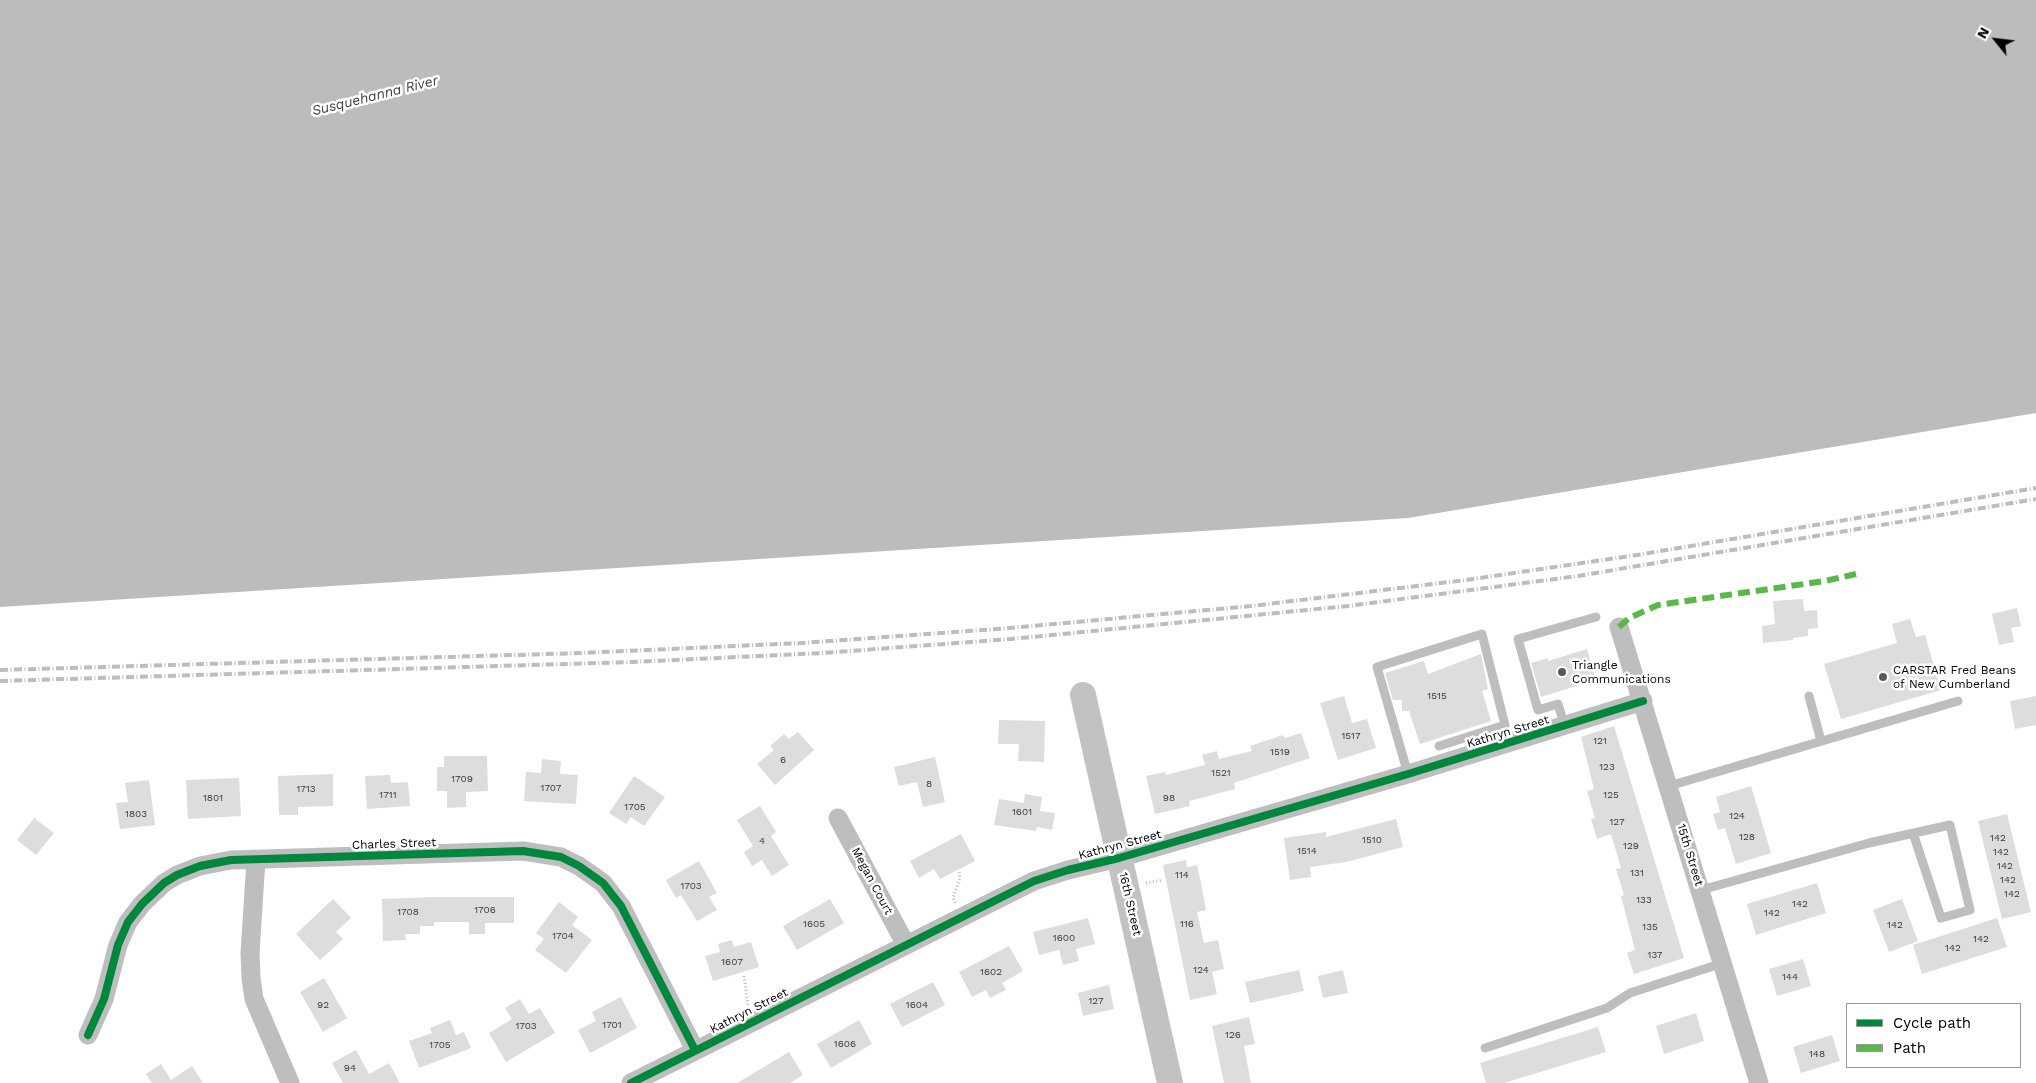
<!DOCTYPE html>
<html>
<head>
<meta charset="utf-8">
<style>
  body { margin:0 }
  #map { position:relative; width:2036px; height:1083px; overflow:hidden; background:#fff; font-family:"Work Sans",sans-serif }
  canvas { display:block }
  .legend { position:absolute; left:1846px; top:1003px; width:175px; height:65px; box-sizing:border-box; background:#fff; border:1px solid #999; margin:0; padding:6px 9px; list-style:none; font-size:15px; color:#000 }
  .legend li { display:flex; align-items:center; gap:10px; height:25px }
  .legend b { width:25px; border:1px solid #999 }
  .north { position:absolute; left:1971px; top:15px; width:50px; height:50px; -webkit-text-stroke:4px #fff; paint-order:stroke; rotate:299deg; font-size:14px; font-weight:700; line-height:20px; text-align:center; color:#000 }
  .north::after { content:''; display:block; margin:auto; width:18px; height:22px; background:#000; clip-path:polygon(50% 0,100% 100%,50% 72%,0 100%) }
</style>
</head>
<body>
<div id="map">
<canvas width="2036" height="1083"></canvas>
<ul class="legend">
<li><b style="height:6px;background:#00873e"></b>Cycle path</li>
<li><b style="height:6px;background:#58b947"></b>Path</li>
</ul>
<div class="north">N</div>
</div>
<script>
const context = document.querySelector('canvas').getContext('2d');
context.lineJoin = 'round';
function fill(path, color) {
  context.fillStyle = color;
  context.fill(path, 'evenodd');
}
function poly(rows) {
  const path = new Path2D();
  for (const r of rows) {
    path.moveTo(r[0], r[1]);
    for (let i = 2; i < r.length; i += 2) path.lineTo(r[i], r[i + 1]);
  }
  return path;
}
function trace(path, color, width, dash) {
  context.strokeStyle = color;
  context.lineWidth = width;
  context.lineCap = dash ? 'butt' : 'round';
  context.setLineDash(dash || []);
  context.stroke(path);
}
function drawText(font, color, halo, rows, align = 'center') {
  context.font = font + ' "Work Sans",sans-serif';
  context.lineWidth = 5;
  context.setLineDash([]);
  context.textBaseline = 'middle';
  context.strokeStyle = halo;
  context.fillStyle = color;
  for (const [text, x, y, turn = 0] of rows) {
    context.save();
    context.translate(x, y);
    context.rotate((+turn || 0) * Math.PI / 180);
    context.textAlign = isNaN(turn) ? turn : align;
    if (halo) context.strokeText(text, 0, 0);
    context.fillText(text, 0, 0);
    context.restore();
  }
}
fill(poly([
  [0,0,2036,0,2036,413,1408,518,0,607]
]), '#bcbcbc');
fill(poly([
  [1803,599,1804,611,1817,610,1818,628,1808,629,1808,636,1793,638,1793,640,1763,643,1762,626,1775,624,1773,601],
  [2017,608,2021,626,2011,628,2014,642,1999,645,1992,614],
  [1910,619,1916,637,1925,635,1941,690,1841,719,1824,664,1897,643,1892,624],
  [1587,649,1596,680,1541,697,1531,663,1548,658,1548,661],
  [1481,654,1488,689,1482,691,1491,721,1420,744,1409,711,1402,711,1402,700,1393,700,1385,673,1424,661,1428,674],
  [1344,696,1352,723,1367,719,1376,748,1338,760,1320,703],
  [2036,696,2036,725,2015,729,2010,701],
  [999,720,1045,721,1044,762,1018,761,1019,744,998,744],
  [1614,726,1684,958,1634,974,1627,953,1635,950,1621,896,1624,895,1616,869,1621,868,1611,834,1597,839,1591,819,1595,818,1587,791,1594,789,1581,737],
  [798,732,814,750,775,785,757,764,774,750,770,746,784,734,789,739],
  [1301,733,1310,758,1234,783,1235,789,1189,801,1190,806,1155,814,1146,776,1165,772,1166,775,1205,765,1202,755,1217,751,1219,759,1252,751,1250,746,1283,735,1285,738],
  [444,756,487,756,488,791,466,792,466,807,447,808,447,791,437,791,437,767,444,767],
  [935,757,945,802,923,807,917,782,899,786,894,767],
  [542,759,561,761,560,774,578,775,576,804,524,801,526,772,541,773],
  [333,774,333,806,298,807,298,815,279,815,278,776],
  [390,775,391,783,408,782,410,806,367,809,365,776],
  [634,776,665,797,644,826,631,817,626,824,609,813],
  [239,778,241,816,188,819,186,780],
  [149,780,155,825,120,829,116,803,128,802,125,783],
  [1751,786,1771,853,1736,864,1725,828,1718,830,1713,814,1720,812,1716,797],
  [1025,794,1042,797,1040,811,1055,813,1052,830,1037,827,1036,831,994,825,999,799,1024,803],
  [760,806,776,832,771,836,789,865,772,876,762,860,752,866,744,852,753,846,737,820],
  [2007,814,2031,912,2002,919,1978,821],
  [34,818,54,833,36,855,17,840],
  [1396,819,1403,847,1346,862,1310,867,1311,877,1290,880,1284,838,1326,832,1326,837],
  [961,834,975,861,940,879,934,869,919,878,910,861],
  [1186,860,1187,867,1197,865,1201,883,1206,910,1197,912,1204,943,1218,940,1224,969,1212,972,1217,994,1190,1000,1163,865],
  [699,861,717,893,709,897,717,910,697,921,681,895,676,898,666,880],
  [1817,883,1826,913,1756,935,1747,904],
  [433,897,514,897,514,923,485,923,485,934,469,934,469,922,434,922,434,926,420,926,420,934,405,934,406,940,383,941,382,899],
  [333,899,351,918,336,932,343,939,320,960,296,934],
  [830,899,844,923,797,950,783,926],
  [1902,899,1918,941,1889,952,1873,910],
  [559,902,578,917,572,925,592,940,566,973,535,950,544,939,536,933],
  [1088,918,1095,944,1076,949,1079,961,1063,965,1059,950,1039,955,1033,932],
  [1997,918,2007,947,1922,974,1913,945],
  [732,940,734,947,751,942,759,967,713,981,705,956,720,952,718,944],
  [1009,946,1023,971,1002,983,1006,990,990,998,986,990,972,997,959,972],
  [1803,959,1811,986,1777,996,1769,969],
  [1299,970,1304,991,1250,1003,1245,982],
  [1343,970,1348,993,1323,998,1318,976],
  [324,978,347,1018,323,1032,300,992],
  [933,982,945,1005,902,1027,890,1004],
  [1109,985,1114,1009,1083,1016,1078,993],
  [621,997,637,1028,590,1053,578,1030,596,1021,592,1012],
  [520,999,529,1014,540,1008,555,1033,506,1062,489,1033,512,1019,505,1008],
  [1696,1013,1704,1041,1664,1054,1656,1026],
  [1249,1017,1255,1044,1244,1046,1251,1083,1224,1083,1212,1026],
  [450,1020,456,1035,464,1032,471,1048,419,1068,409,1041,432,1033,430,1028],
  [859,1020,872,1044,831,1068,817,1044],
  [1598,1027,1606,1052,1504,1083,1486,1083,1480,1063],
  [1832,1035,1840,1061,1801,1073,1793,1047],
  [356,1050,369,1074,389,1063,400,1083,343,1083,332,1063],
  [789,1052,803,1075,790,1083,737,1083],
  [161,1064,171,1080,192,1066,203,1083,152,1083,146,1074]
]), '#ddd');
trace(poly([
  [1594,667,1612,661],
  [1146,883,1163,880],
  [955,903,953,897,960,879,959,871],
  [744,976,748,1005]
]), '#b8b8b8', 3, [1, 2.5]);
trace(poly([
  [1809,696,1821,741],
  [1565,727,1558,704,1538,710,1518,639,1596,617],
  [1408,774,1377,667,1482,634,1505,725,1439,746],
  [1669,786,1958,701],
  [1701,890,1869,843,1950,825,1970,910,1941,918,1913,833],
  [1485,1048,1607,1008,1630,993,1723,963]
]), '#bebebe', 9);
trace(poly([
  [1619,627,1759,1083],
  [838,818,906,945],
  [256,860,250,953,251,978,254,999,290,1083],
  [88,1035,104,999,118,945,128,922,142,904,164,883,177,875,200,866,231,860,523,851,561,857,579,866,603,883,621,906,695,1050],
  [631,1083,1034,881,1068,870,1119,858,1408,774,1643,701]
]), '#bebebe', 19);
trace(poly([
  [1083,695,1170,1083]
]), '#c2c2c2', 26);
trace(poly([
  [0,670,582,653,801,643,1010,628,1251,606,1466,580,1637,555,2036,488],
  [0,681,632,662,823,653,1011,639,1348,606,1578,576,2036,499]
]), '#bdbdbd', 4, [8, 2.5, 1, 2.5]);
trace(poly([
  [1619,627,1629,618,1658,605,1825,581,1856,574]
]), '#58b947', 6, [12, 6]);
trace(poly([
  [88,1035,104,999,118,945,128,922,142,904,164,883,177,875,200,866,231,860,523,851,561,857,579,866,603,883,621,906,695,1050],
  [631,1083,1034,881,1068,870,1119,858,1408,774,1643,701]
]), '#00873e', 8);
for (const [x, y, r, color] of [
  [1562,672,5,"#595959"],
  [1883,677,5,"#595959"]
]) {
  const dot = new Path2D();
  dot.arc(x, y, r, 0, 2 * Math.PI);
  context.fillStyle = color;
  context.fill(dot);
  trace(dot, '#fff', 2);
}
drawText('10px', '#373737', null, [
  ["1515",1437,696],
  ["1517",1351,736],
  ["121",1600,741],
  ["1519",1280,752],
  ["6",783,760],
  ["123",1607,767],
  ["1521",1221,773],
  ["1709",462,779],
  ["8",929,784],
  ["1707",551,788],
  ["1713",306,789],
  ["1711",388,795],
  ["125",1611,795],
  ["1801",213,798],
  ["98",1169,798],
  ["1705",635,807],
  ["1601",1022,812],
  ["1803",136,814],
  ["124",1737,816],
  ["127",1617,822],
  ["128",1747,837],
  ["142",1998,838],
  ["1510",1372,840],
  ["4",762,841],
  ["129",1631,846],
  ["1514",1307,851],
  ["142",2001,852],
  ["142",2005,866],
  ["131",1637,873],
  ["114",1182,875],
  ["142",2008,880],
  ["1703",691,886],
  ["142",2012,894],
  ["133",1644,900],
  ["142",1800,904],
  ["1706",485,910],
  ["1708",408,912],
  ["142",1772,913],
  ["1605",814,924],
  ["116",1187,924],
  ["142",1895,925],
  ["135",1650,927],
  ["1704",563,936],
  ["1600",1064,938],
  ["142",1981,939],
  ["142",1953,948],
  ["137",1655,955],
  ["1607",732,962],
  ["124",1201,970],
  ["1602",991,972],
  ["144",1790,977],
  ["127",1096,1001],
  ["92",323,1005],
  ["1604",917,1005],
  ["1701",612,1025],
  ["1703",526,1026],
  ["126",1233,1035],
  ["1606",845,1044],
  ["1705",440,1045],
  ["148",1817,1054],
  ["94",350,1068]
]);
drawText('12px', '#000', '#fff', [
  ["Triangle",1572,665],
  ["Communications",1572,679],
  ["CARSTAR Fred Beans",1893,670],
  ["of New Cumberland",1893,684]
], 'left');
drawText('12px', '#000', '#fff', [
  ["Kathryn Street",1508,732,-17],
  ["Charles Street",394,844,-2],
  ["Kathryn Street",1120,845,-15],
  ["15th Street",1690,855,73],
  ["Megan Court",872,881,62],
  ["16th Street",1130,904,77],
  ["Kathryn Street",749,1011,-27]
]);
drawText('italic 14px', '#414141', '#fff', [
  ["Susquehanna River",375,96,-14]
]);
</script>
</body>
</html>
